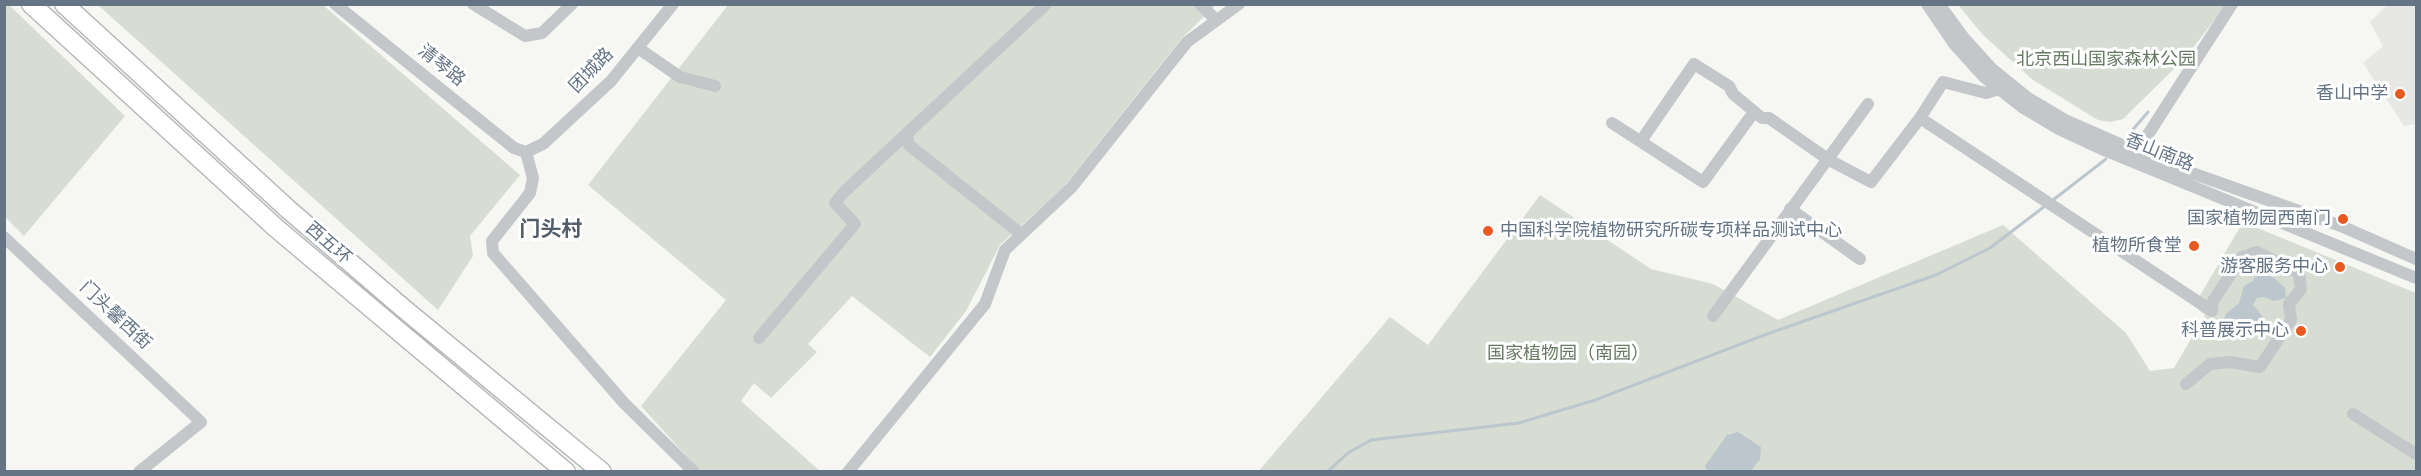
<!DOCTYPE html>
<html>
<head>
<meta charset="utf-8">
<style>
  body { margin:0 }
  #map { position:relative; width:2421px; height:476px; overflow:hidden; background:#f6f6f2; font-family:Roboto,sans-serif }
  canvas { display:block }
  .frame { position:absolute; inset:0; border:6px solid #647485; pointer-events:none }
</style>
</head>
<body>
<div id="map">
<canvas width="2421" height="476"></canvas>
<div class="frame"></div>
</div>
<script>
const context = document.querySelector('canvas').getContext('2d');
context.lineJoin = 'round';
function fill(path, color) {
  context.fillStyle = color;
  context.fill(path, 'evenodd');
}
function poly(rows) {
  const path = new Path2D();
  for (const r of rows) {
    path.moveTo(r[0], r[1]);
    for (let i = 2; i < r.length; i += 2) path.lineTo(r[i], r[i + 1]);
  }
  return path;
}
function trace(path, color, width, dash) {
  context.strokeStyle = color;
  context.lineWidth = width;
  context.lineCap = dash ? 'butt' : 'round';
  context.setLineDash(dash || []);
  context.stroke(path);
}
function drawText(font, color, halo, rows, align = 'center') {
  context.font = font + ' Roboto,"Noto Sans SC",sans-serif';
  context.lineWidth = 6;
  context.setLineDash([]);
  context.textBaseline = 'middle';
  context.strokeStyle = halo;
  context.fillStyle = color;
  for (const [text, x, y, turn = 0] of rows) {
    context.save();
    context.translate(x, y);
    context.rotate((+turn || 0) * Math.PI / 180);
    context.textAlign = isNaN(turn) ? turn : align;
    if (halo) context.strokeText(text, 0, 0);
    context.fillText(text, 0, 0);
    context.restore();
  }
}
fill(poly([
  [2387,5,2416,5,2416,124,2404,126,2363,63,2383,46,2370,22]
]), '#e7e8e6');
fill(poly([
  [4,5,9,5,125,116,24,236,5,217],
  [98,5,323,5,520,175,470,236,473,256,438,310],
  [728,5,1216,5,1181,39,1063,188,1000,245,966,311,930,357,852,296,808,344,817,352,771,398,754,383,741,401,820,471,700,471,641,406,726,300,588,185],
  [1958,5,2226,5,2185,58,2123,119,2110,122,2098,120,2033,80,1983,35],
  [1540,195,1651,269,1713,284,1778,320,2003,225,2126,333,2150,371,2174,368,2205,315,2194,306,2243,222,2416,293,2416,471,1258,472,1390,317,1428,345]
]), '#d7ddd3');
fill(poly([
  [2258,272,2274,278,2285,288,2286,298,2274,301,2264,297,2257,298,2253,305,2263,317,2259,323,2245,328,2236,327,2228,333,2224,332,2222,323,2226,314,2239,303,2244,286,2253,281],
  [1738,432,1761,447,1760,459,1751,471,1707,471,1705,466,1727,435]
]), '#bcc7cd');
trace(poly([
  [2130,133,2148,112],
  [2053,200,2106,159],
  [1327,472,1348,453,1371,440,1519,423,1595,400,1767,334,1936,275,1990,248,2045,206]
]), '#bcc7cd', 3);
const highway = poly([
  [31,4,276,228,566,472],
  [64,4,289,210,403,308,602,472]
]);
trace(highway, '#b6b9bc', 21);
trace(poly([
  [335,4,514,148,526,152],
  [473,4,525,36,542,33,572,4],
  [1200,4,1216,20],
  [1927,4,1955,45,1984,77,2022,107,2059,129,2104,150,2416,278],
  [1939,4,1964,38,1992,69,2028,98,2065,120,2161,162,2341,226,2416,259],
  [638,48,680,77,715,86],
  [1920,118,2212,311,2213,301,2242,257,2257,252,2299,273,2301,289,2289,304,2291,320,2260,367,2230,362,2210,364,2186,384],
  [1612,123,1703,182,1754,112],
  [907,135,909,145,1021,234],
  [1641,141,1694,64,1729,86,1733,94,1762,118,1769,118,1829,160,1871,182,1920,118,1943,82,1986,93,1999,89],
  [2138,150,2232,4],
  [526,152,533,178,530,193,492,241,493,253,624,403,694,472],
  [526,152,543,144,611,81,673,4],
  [1790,209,1860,259],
  [4,237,201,422,139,472],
  [1713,316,1868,104],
  [759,338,855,224,835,203,844,192,1046,4],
  [2353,414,2416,454],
  [848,472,985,304,1005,250,1071,188,1187,42,1239,4]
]), '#c3c7ca', 12);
trace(highway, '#fff', 18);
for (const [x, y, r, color] of [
  [2400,94,6,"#e95920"],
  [2343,219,6,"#e95920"],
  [1488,231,6,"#e95920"],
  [2194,246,6,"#e95920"],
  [2340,267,6,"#e95920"],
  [2301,331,6,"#e95920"]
]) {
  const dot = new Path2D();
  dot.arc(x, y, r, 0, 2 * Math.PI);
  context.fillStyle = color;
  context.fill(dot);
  trace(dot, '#fff', 2);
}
drawText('18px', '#677b63', '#fff', [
  ["北京西山国家森林公园",2106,60],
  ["国家植物园（南园）",1568,354]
]);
drawText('18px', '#647485', '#fff', [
  ["清琴路",441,66,39],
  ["团城路",592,71,-46],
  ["香山南路",2159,153,22],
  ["西五环",328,244,41],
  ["门头馨西街",115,316,43]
]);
drawText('18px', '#647485', '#fff', [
  ["香山中学",2388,94],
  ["国家植物园西南门",2331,219],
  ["中国科学院植物研究所碳专项样品测试中心",1500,231,"left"],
  ["植物所食堂",2182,246],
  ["游客服务中心",2328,267],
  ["科普展示中心",2289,331]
], 'right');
drawText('bold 21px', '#525e69', '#fff', [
  ["门头村",551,231]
]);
</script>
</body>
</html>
